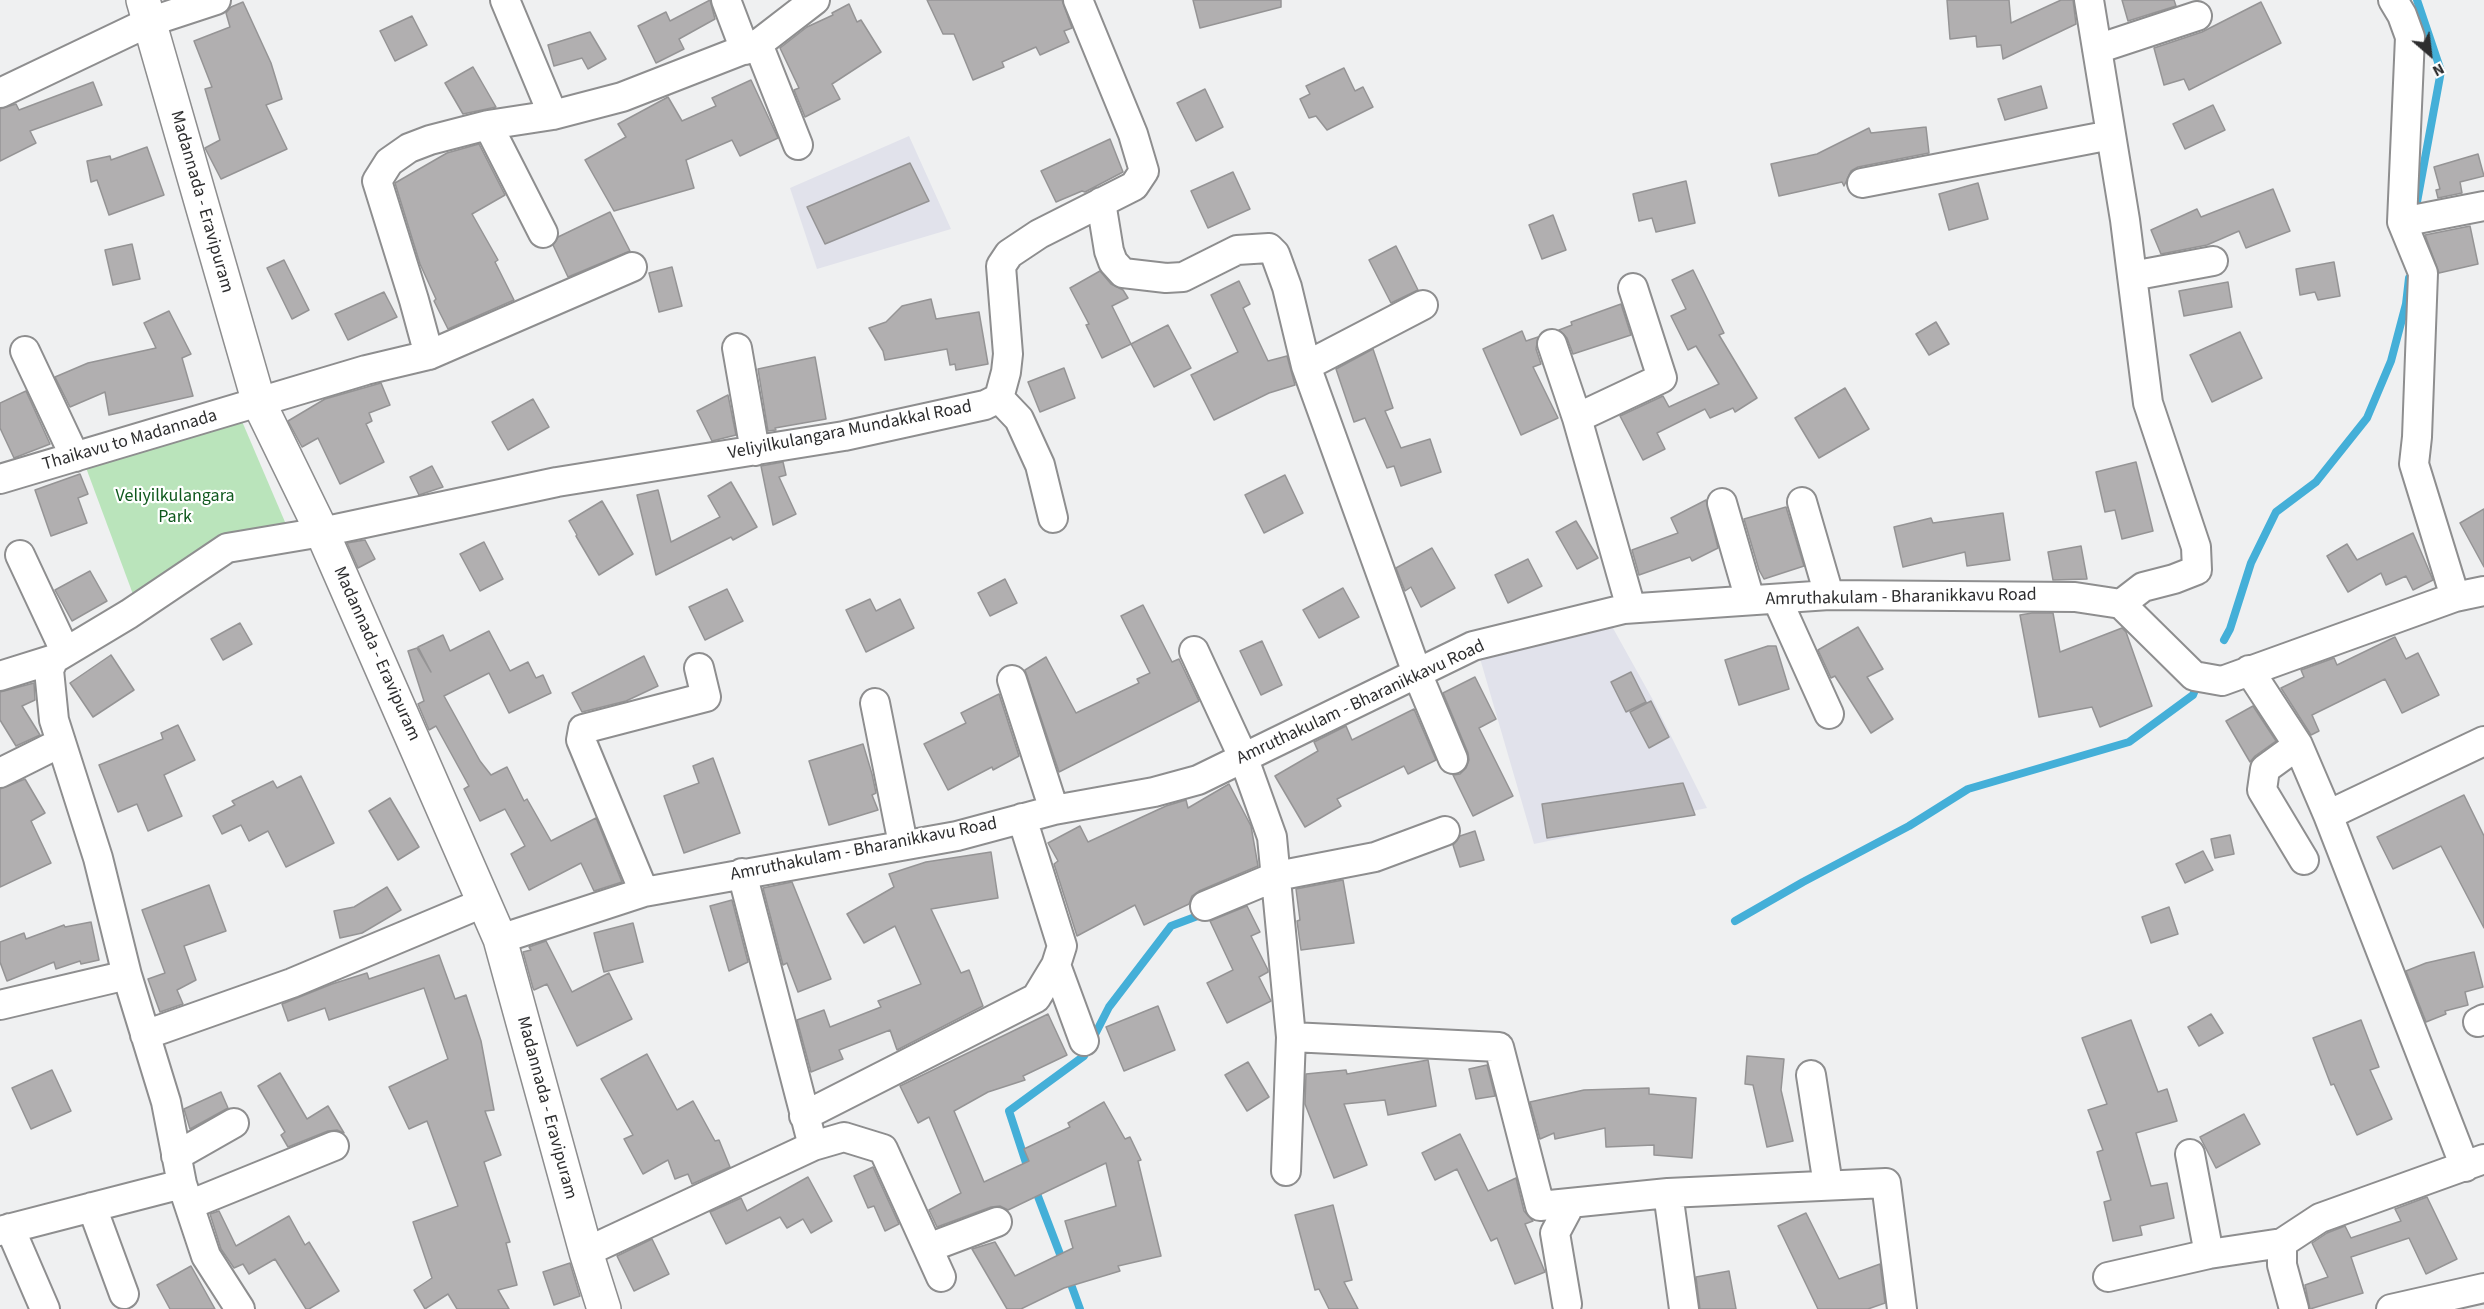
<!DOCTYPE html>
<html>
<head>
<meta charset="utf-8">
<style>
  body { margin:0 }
  #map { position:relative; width:2484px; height:1309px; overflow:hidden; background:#eff0f1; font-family:"Source Sans 3",sans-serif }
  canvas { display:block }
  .north { position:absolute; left:2400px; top:24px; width:60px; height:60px; -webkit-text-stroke:4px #fff; paint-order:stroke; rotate:152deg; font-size:16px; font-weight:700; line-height:24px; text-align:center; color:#2e2e2f }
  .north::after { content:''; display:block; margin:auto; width:21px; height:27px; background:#2e2e2f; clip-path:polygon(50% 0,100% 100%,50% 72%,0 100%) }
</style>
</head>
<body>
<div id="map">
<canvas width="2484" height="1309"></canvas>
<div class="north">N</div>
</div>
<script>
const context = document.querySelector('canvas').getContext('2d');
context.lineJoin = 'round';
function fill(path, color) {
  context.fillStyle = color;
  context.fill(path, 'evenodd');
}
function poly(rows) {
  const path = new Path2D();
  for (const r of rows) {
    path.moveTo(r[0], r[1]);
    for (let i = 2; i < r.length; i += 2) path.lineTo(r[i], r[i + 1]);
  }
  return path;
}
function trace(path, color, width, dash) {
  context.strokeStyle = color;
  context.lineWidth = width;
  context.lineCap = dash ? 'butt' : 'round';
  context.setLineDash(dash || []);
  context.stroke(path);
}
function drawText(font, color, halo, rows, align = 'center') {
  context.font = font + ' "Source Sans 3",sans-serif';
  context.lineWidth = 4.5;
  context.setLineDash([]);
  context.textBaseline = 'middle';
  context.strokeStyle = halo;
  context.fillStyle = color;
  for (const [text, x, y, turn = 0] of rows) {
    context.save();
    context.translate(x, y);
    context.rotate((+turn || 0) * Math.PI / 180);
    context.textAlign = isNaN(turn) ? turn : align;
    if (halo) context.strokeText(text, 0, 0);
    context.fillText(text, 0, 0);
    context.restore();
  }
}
fill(poly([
  [909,136,951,229,817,269,790,188],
  [1609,621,1653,700,1707,808,1534,844,1479,655]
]), '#e1e2eb');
fill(poly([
  [241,419,288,529,134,597,85,465]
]), '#bae4bb');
trace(poly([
  [2417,202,2441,71,2417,0],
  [2224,640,2230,629,2251,563,2276,512,2316,482,2367,418,2391,361,2406,304,2409,278],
  [1735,921,1803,882,1909,826,1968,789,2129,742,2193,695,2195,690],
  [1029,1172,1009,1111,1084,1056,1109,1007,1171,926,1203,914],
  [1034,1186,1063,1262],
  [1068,1276,1080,1309]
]), '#44afd8', 8);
const building = poly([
  [710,0,715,19,679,39,684,49,656,63,638,26,666,12,670,21,710,0],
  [927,0,1062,0,1072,28,1064,31,1069,42,1040,55,1036,47,1002,62,1004,67,973,80,954,34,943,34,927,0],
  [1193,0,1281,0,1281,7,1200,28,1193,0],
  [1947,0,2009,0,2011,23,2061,0,2073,0,2076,24,2003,59,2001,45,1977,47,1976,36,1950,39,1947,0],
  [2122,0,2174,0,2176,6,2128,21,2122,0],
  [243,2,271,63,282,99,266,105,287,149,221,179,205,148,220,140,205,89,212,87,194,41,230,27,226,13,231,7,243,2],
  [2261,2,2281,43,2189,90,2184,79,2164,85,2154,48,2202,32,2261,2],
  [849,4,857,22,861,20,881,52,832,84,840,99,805,117,794,90,799,88,780,48,807,27,833,15,832,13,849,4],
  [412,16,427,45,395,61,380,31,412,16],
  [590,32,606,59,588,69,582,58,554,66,548,45,590,32],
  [473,67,496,107,463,114,445,83,473,67],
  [1344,68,1355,91,1363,87,1373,107,1327,130,1316,116,1309,118,1300,99,1310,94,1306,86,1344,68],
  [751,80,778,138,740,156,732,140,686,160,694,188,614,211,585,160,626,137,618,124,668,97,682,121,716,106,712,98,751,80],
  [93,82,102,105,30,131,36,143,0,161,0,109,16,104,19,110,93,82],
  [2041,86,2047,108,2005,120,1998,99,2041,86],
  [1205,89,1223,127,1196,141,1177,103,1205,89],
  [2213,105,2225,130,2185,149,2173,124,2213,105],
  [1926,127,1929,153,1858,167,1851,171,1844,186,1842,182,1779,196,1771,164,1817,154,1869,128,1871,133,1926,127],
  [1110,139,1123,172,1085,192,1082,191,1056,202,1041,171,1110,139],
  [479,144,505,195,472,214,498,260,495,262,514,300,448,329,434,301,436,299,420,264,395,183,447,153,479,144],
  [147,147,164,195,109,215,97,180,91,182,87,161,110,156,111,160,147,147],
  [2478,154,2484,176,2460,182,2462,193,2438,198,2436,190,2440,189,2434,167,2478,154],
  [910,163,929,201,825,244,807,207,910,163],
  [1233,172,1250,209,1208,228,1191,191,1233,172],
  [1686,181,1695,223,1656,232,1652,218,1639,221,1633,194,1686,181],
  [1978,183,1988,219,1949,230,1939,194,1978,183],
  [2273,189,2290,231,2246,248,2239,231,2207,245,2161,254,2151,230,2197,209,2201,217,2273,189],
  [610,212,630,251,568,277,553,245,558,237,610,212],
  [1553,215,1566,250,1542,259,1529,225,1553,215],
  [2470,226,2478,264,2439,273,2425,235,2470,226],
  [132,244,140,279,113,285,105,250,132,244],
  [1396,246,1418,290,1391,303,1369,260,1396,246],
  [284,260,309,310,292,319,267,268,284,260],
  [2334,262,2340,296,2318,300,2315,292,2300,295,2296,269,2334,262],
  [672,267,682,306,659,312,649,273,672,267],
  [1693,270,1724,333,1719,335,1757,398,1735,412,1733,408,1710,418,1705,409,1657,433,1665,449,1643,460,1620,416,1663,396,1669,407,1719,384,1696,346,1688,350,1671,316,1686,309,1672,280,1693,270],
  [1100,271,1111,284,1123,290,1128,298,1112,306,1131,344,1102,358,1086,325,1089,324,1070,288,1100,271],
  [1239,281,1250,304,1243,308,1268,361,1287,356,1295,385,1269,393,1214,420,1191,375,1238,352,1211,295,1239,281],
  [2228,282,2232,307,2184,316,2179,291,2228,282],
  [384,292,397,317,348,340,335,314,384,292],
  [931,299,936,319,979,312,988,364,956,370,955,364,950,365,947,349,885,360,883,351,869,328,886,322,902,306,931,299],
  [1621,304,1631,335,1573,354,1567,338,1559,330,1572,325,1571,322,1621,304],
  [169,311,191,354,182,358,193,396,109,415,105,392,70,407,55,377,88,363,156,348,144,323,169,311],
  [1936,322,1949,344,1929,355,1916,334,1936,322],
  [1168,325,1191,368,1154,387,1131,344,1168,325],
  [1522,331,1526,341,1538,337,1536,349,1541,364,1533,367,1558,418,1521,435,1483,349,1522,331],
  [2240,332,2262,378,2212,402,2190,355,2240,332],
  [1373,349,1393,408,1385,411,1401,448,1430,439,1441,472,1401,486,1394,466,1387,468,1365,418,1354,422,1336,369,1373,349],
  [815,357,826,419,775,428,776,430,768,431,758,369,815,357],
  [1064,368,1075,398,1040,412,1028,382,1064,368],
  [381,383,390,405,369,413,372,421,366,424,384,462,340,484,318,438,302,447,288,421,325,399,381,383],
  [1845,388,1869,429,1819,458,1795,418,1845,388],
  [26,391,50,444,14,458,0,428,0,403,26,391],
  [728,395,736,435,712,441,697,411,728,395],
  [533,399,549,427,508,450,492,422,533,399],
  [783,462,786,475,779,477,796,514,773,525,761,466,783,462],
  [2136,462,2153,531,2122,539,2115,510,2105,512,2096,472,2136,462],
  [432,466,443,487,419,495,410,477,432,466],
  [80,474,88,494,78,498,87,523,51,536,35,490,80,474],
  [1285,475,1303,513,1264,533,1245,495,1285,475],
  [731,482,757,527,733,540,731,537,656,575,637,495,658,490,671,542,720,517,708,496,731,482],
  [1706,500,1718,548,1692,561,1690,557,1639,575,1632,550,1678,533,1671,518,1706,500],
  [602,501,633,554,599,575,576,536,577,535,569,521,602,501],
  [1786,507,1804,566,1764,579,1759,570,1744,519,1786,507],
  [2484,509,2484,567,2460,523,2484,509],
  [2003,513,2010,560,1967,566,1965,552,1903,567,1894,527,1931,518,1933,523,2003,513],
  [1576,521,1598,558,1577,569,1556,532,1576,521],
  [2413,533,2433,580,2413,590,2406,576,2386,585,2381,573,2348,592,2327,556,2347,544,2357,560,2413,533],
  [365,540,375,559,358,568,347,543,365,540],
  [484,542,503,579,480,591,460,554,484,542],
  [2081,546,2087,579,2053,580,2048,552,2081,546],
  [1432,548,1455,588,1421,607,1411,587,1405,591,1396,568,1432,548],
  [1528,559,1542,586,1508,603,1495,575,1528,559],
  [90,571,107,601,72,621,55,590,90,571],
  [1005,579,1017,603,990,616,978,593,1005,579],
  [1343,588,1359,617,1319,638,1303,610,1343,588],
  [727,589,743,621,705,640,689,607,727,589],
  [870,599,876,611,900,599,914,628,866,652,846,610,870,599],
  [1143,605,1172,662,1179,659,1199,701,1059,772,1025,670,1046,657,1076,713,1139,683,1137,679,1150,673,1121,616,1143,605],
  [2032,613,2053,613,2060,652,2122,628,2126,632,2152,706,2100,727,2092,707,2039,717,2020,615,2032,613],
  [240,623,252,644,223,660,211,639,240,623],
  [1858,627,1883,669,1867,677,1893,719,1871,733,1835,676,1831,678,1818,650,1858,627],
  [489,631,510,671,528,662,536,678,543,675,551,693,509,713,489,673,444,696,480,761,491,775,507,767,524,801,527,799,551,841,596,818,622,882,594,891,581,863,529,890,511,854,525,846,505,809,480,821,464,789,469,786,436,726,429,730,418,704,424,701,408,651,417,648,431,672,418,647,443,635,450,651,489,631],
  [2395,637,2406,659,2418,653,2439,695,2402,713,2385,679,2312,715,2319,731,2311,735,2281,688,2304,677,2301,670,2334,658,2337,665,2395,637],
  [1262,641,1282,685,1261,695,1240,651,1262,641],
  [1768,646,1776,646,1789,689,1739,705,1725,660,1768,646],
  [111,655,134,690,93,717,70,683,111,655],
  [644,656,658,686,626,701,582,712,572,693,644,656],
  [1631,672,1646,702,1626,712,1611,682,1631,672],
  [1475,677,1496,719,1479,728,1513,796,1473,816,1453,775,1460,774,1466,768,1469,760,1468,753,1443,693,1475,677],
  [34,683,35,700,22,706,40,735,16,746,0,720,0,692,34,683],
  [999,694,1019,756,993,770,992,767,948,790,924,744,966,723,961,713,999,694],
  [1651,701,1669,737,1649,748,1630,712,1651,701],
  [2253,706,2276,741,2255,756,2250,762,2226,721,2253,706],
  [1414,709,1436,760,1408,774,1404,766,1337,799,1341,806,1305,827,1275,776,1318,751,1314,742,1346,726,1352,740,1414,709],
  [178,725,195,760,164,775,182,816,148,831,137,804,118,812,99,765,163,739,161,733,178,725],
  [863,744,872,774,876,793,872,795,878,810,829,825,809,761,863,744],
  [713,758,740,833,684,853,664,796,699,783,693,766,713,758],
  [301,776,334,843,286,867,268,831,249,841,241,825,222,834,213,816,235,805,232,801,273,781,277,788,301,776],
  [25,779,45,813,31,821,51,863,0,887,0,789,25,779],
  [1683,783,1695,815,1547,838,1542,804,1683,783],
  [1229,784,1251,826,1258,866,1199,891,1192,896,1189,904,1144,925,1135,905,1077,936,1054,864,1058,861,1048,843,1080,826,1088,842,1166,806,1186,800,1188,808,1229,784],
  [2464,795,2484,836,2484,928,2441,846,2393,869,2377,837,2464,795],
  [390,798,419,847,398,860,369,811,390,798],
  [1475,831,1484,860,1460,867,1453,845,1460,836,1475,831],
  [2230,835,2234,854,2215,858,2211,839,2230,835],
  [2203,851,2213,870,2185,883,2176,864,2203,851],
  [991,852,998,898,931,909,961,973,969,970,983,1006,897,1050,890,1030,839,1050,843,1059,811,1072,797,1020,824,1010,830,1027,881,1007,878,1001,921,984,895,926,864,943,847,914,894,887,889,874,926,862,991,852],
  [1343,880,1354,943,1301,950,1297,921,1300,920,1296,889,1343,880],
  [792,882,831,979,798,992,787,963,783,965,763,888,792,882],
  [209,885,226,931,184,946,196,980,177,990,183,1004,160,1012,148,979,165,973,142,910,209,885],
  [387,887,401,910,362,933,340,938,334,911,354,907,387,887],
  [732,900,748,962,729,971,710,906,732,900],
  [1247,906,1260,932,1251,936,1268,970,1268,972,1259,977,1271,1001,1227,1023,1207,983,1233,970,1210,921,1247,906],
  [2169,907,2178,934,2151,943,2142,917,2169,907],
  [91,922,99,960,81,964,80,961,56,969,54,962,7,981,0,962,0,942,24,933,26,939,64,925,65,927,91,922],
  [633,923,643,962,604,972,594,933,633,923],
  [546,941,572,992,609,973,632,1019,577,1046,547,984,534,990,533,988,523,952,531,950,529,947,546,941],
  [2474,952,2483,987,2465,992,2468,1005,2445,1011,2446,1014,2426,1022,2406,971,2426,963,2474,952],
  [439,955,455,999,466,995,481,1041,494,1110,485,1111,501,1155,484,1162,510,1242,506,1243,517,1285,498,1290,509,1309,457,1309,448,1294,425,1309,414,1290,432,1278,413,1222,458,1206,427,1121,409,1129,389,1087,448,1059,424,988,329,1020,325,1008,288,1021,282,1004,332,984,367,973,369,979,439,955],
  [1158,1006,1175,1050,1124,1071,1106,1027,1158,1006],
  [1048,1014,1067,1055,1023,1076,1025,1080,988,1092,954,1111,984,1182,1029,1161,1024,1149,1070,1127,1068,1123,1104,1102,1125,1139,1130,1137,1141,1160,1138,1161,1161,1256,1118,1266,1120,1271,1064,1288,1021,1309,1007,1309,972,1249,995,1242,1015,1276,1073,1248,1065,1221,1116,1206,1106,1163,1008,1210,1000,1206,991,1207,937,1227,929,1210,961,1193,929,1117,918,1123,900,1086,1048,1014],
  [2211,1014,2223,1033,2199,1046,2188,1027,2211,1014],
  [2131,1020,2158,1092,2167,1089,2177,1121,2136,1133,2151,1186,2167,1183,2174,1218,2140,1226,2142,1235,2113,1241,2104,1202,2111,1200,2097,1152,2103,1150,2088,1110,2107,1104,2082,1038,2131,1020],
  [2361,1020,2379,1067,2370,1070,2392,1119,2357,1135,2334,1084,2331,1085,2313,1038,2361,1020],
  [647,1054,677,1110,693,1101,715,1141,719,1140,730,1167,692,1184,688,1174,675,1179,668,1160,643,1174,624,1139,633,1135,601,1079,647,1054],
  [1747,1056,1784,1059,1781,1090,1793,1141,1767,1147,1753,1085,1745,1084,1747,1056],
  [1428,1060,1436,1106,1388,1115,1385,1100,1344,1104,1367,1165,1334,1178,1305,1104,1306,1074,1346,1070,1347,1074,1428,1060],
  [1248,1062,1269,1097,1247,1111,1225,1075,1248,1062],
  [1487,1065,1495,1096,1476,1099,1469,1069,1487,1065],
  [52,1070,71,1111,31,1129,12,1088,52,1070],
  [280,1073,307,1119,328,1106,344,1133,337,1130,328,1131,288,1147,281,1135,285,1132,258,1086,280,1073],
  [1649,1088,1649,1094,1696,1098,1692,1158,1654,1155,1654,1145,1606,1147,1605,1128,1555,1139,1554,1133,1540,1139,1530,1102,1584,1090,1649,1088],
  [221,1092,228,1108,190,1129,184,1109,221,1092],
  [2244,1114,2260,1144,2216,1168,2200,1137,2244,1114],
  [1460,1134,1488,1191,1516,1178,1524,1211,1533,1221,1525,1224,1545,1272,1515,1284,1497,1238,1491,1241,1457,1169,1435,1180,1422,1153,1460,1134],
  [873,1167,899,1224,885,1231,874,1206,868,1208,854,1176,873,1167],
  [808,1177,832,1221,811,1233,803,1219,787,1228,780,1217,726,1244,710,1212,741,1198,747,1211,808,1177],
  [2427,1197,2457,1259,2426,1274,2409,1238,2351,1257,2363,1293,2310,1309,2305,1285,2328,1277,2312,1243,2327,1233,2345,1226,2351,1238,2401,1221,2395,1209,2427,1197],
  [1333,1205,1352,1280,1344,1282,1358,1309,1329,1309,1319,1289,1315,1290,1295,1215,1333,1205],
  [219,1211,236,1246,289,1216,305,1245,309,1242,339,1291,309,1309,306,1309,275,1259,249,1274,243,1264,234,1268,221,1249,210,1214,219,1211],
  [1806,1213,1839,1279,1880,1264,1885,1303,1868,1309,1818,1309,1778,1226,1806,1213],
  [652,1239,669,1274,634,1291,617,1256,652,1239],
  [570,1263,580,1296,554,1305,543,1272,570,1263],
  [191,1266,215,1309,170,1309,157,1285,191,1266],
  [1729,1271,1736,1309,1700,1309,1696,1277,1729,1271]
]);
fill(building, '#b1afb0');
trace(building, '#959495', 1.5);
const minor = poly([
  [505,0,553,115],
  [726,0,745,50],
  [2089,0,2125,220,2148,403,2196,547,2197,570,2174,579,2143,587,2121,604],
  [2393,0,2402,15,2410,37,2402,222,2423,273,2417,437,2414,464,2455,597],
  [758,44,798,145],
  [2097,49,2197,16],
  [0,93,149,22,216,0],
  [488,125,543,233],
  [1862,183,2111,135],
  [1101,202,1109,251,1113,262,1123,273,1166,278,1183,277,1237,250,1269,248,1275,254,1287,287,1306,366,1417,673,1453,759],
  [2402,222,2484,206],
  [2132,276,2213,261],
  [1552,344,1577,418],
  [737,348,755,451],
  [25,351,75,457],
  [429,355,632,267],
  [1306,366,1423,305],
  [999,398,1019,419,1040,465,1053,518],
  [0,479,366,370,429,355,414,300,377,181,389,162,409,148,430,140,488,125,553,115,622,97,758,44,815,0],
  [1802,502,1829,595],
  [1722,503,1750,600],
  [20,555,65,651],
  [1777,599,1829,714],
  [1631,608,1577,418,1662,378,1633,288],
  [1194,651,1244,759,1272,837,1291,1037,1499,1047,1540,1206,1668,1193],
  [2249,670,2298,745,2328,815,2465,1167],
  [0,676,54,659],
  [1012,680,1054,810],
  [875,703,903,844],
  [2298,745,2265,769,2262,790,2304,860],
  [0,773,60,743],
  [2328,815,2484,741],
  [644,892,581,740,583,729,706,697,699,668],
  [1205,906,1277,876,1375,857,1445,831],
  [500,939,644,892,957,836,1054,810,1154,792,1198,780,1473,646,1624,609,1829,595,2075,597,2121,604,2194,676,2222,681,2455,597,2484,591],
  [1056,965,1084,1041],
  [127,975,98,858,54,720,49,670,54,659,129,614,227,548,322,532,557,482,844,436,985,405,999,398,1006,372,1008,354,1001,266,1009,254,1039,234,1134,186,1144,171,1133,134,1078,0],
  [0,1005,127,975,166,1102,182,1184,206,1256,240,1309],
  [2478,1022,2484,1019],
  [145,1035,292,983,485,902],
  [1811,1075,1828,1185],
  [804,1116,1036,998,1056,965,1062,946,1022,818],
  [813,1146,844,1137,883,1149,941,1277],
  [2190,1154,2209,1254],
  [176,1156,234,1123],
  [1286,1171,1291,1037],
  [189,1205,334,1146],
  [92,1207,124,1294],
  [10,1228,45,1309],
  [0,1231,182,1184],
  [928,1248,997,1222],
  [586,1252,813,1146,742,873],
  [2108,1277,2209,1254,2282,1243],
  [1567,1304,1555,1233,1571,1203],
  [1684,1309,1668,1193,1886,1183,1902,1309],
  [2294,1309,2282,1265,2282,1243,2320,1218,2484,1159],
  [2391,1309,2484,1288]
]);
const major = poly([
  [143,0,259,403,322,532,500,939,586,1252,604,1309]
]);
trace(minor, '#8e8e8f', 32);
trace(major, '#8e8e8f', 36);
trace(minor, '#fff', 28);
trace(major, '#fff', 33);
drawText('18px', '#2e2e2f', '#fff', [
  ["Madannada - Eravipuram",201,202,74],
  ["Veliyilkulangara Mundakkal Road",850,431,-11],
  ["Thaikavu to Madannada",130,441,-16],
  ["Amruthakulam - Bharanikkavu Road",1901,598,-1],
  ["Madannada - Eravipuram",376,654,66],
  ["Amruthakulam - Bharanikkavu Road",1361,703,-25],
  ["Amruthakulam - Bharanikkavu Road",864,850,-11],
  ["Madannada - Eravipuram",546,1108,75]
]);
drawText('18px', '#0f581d', '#fff', [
  ["Veliyilkulangara",175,497],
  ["Park",175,518]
]);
</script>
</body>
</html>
